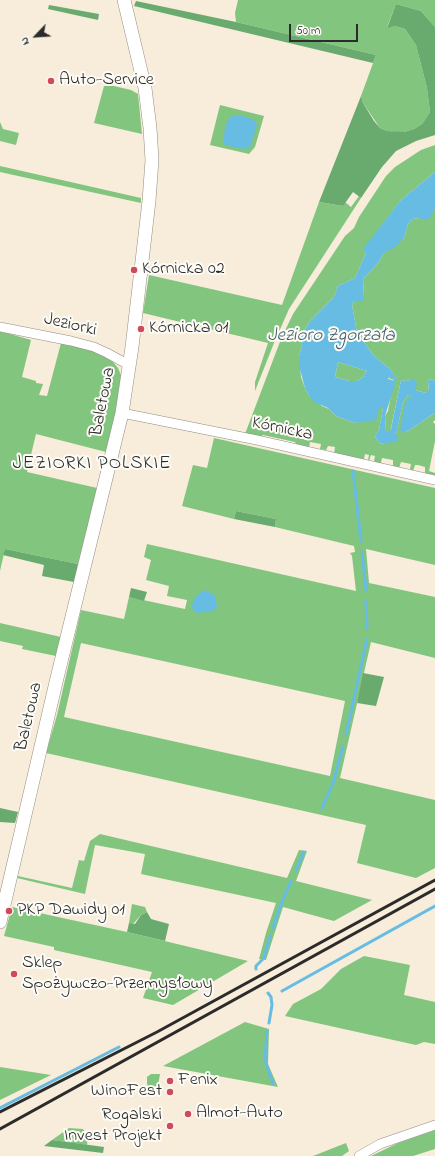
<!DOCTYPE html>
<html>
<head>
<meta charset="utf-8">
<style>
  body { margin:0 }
  #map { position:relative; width:435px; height:1156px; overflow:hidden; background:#f8ecda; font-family:"Indie Flower",sans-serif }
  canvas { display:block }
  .north { position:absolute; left:16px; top:16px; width:40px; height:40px; -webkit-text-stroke:3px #fdfcf7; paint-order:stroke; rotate:245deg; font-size:11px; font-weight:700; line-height:16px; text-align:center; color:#2b2b2b }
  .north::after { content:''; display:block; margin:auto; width:14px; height:18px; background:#2b2b2b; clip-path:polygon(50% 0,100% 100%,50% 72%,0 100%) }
  .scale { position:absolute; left:289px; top:24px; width:69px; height:18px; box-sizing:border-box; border:2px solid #2b2b2b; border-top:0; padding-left:5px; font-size:12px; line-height:14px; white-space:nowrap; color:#2b2b2b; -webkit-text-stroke:3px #fdfcf7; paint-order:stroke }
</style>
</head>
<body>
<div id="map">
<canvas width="435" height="1156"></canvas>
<div class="north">N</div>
<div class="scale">50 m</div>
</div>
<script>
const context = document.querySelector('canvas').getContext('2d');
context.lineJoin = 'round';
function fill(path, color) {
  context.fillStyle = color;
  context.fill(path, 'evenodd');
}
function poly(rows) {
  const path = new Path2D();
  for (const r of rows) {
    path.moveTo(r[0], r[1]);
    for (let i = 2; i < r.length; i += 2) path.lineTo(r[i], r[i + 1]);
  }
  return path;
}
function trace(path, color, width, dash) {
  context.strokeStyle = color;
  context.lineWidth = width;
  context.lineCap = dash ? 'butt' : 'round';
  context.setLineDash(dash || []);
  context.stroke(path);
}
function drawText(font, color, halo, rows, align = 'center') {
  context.font = font + ' "Indie Flower",sans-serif';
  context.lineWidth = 4;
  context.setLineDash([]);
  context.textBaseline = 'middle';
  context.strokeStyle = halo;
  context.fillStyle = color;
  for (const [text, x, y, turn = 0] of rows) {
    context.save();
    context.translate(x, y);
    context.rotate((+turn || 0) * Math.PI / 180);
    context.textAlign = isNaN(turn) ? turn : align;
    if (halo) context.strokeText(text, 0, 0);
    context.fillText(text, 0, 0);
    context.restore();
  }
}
fill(poly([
  [238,0,435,0,435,27,421,11,396,4,387,27,395,26,405,29,416,45,427,88,430,112,422,124,414,129,404,132,395,132,387,131,380,128,363,103,361,96,376,55,236,22,235,13],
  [104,86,114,86,131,90,138,94,142,134,94,123],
  [220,105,264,116,255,147,249,154,210,145],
  [0,122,3,129,19,133,16,145,0,141],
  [435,145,435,172,401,200,364,249,366,253,355,278,338,286,334,297,311,320,301,336,302,346,299,356,301,377,305,388,309,396,322,406,329,409,336,416,355,423,359,422,379,408,383,408,379,430,375,437,380,443,384,444,396,434,403,402,408,395,411,395,405,433,435,413,435,420,433,422,435,424,435,441,429,471,435,473,435,476,425,473,425,467,418,465,415,465,413,471,410,469,411,464,401,462,399,468,393,467,393,460,382,458,381,463,379,464,374,461,375,456,371,455,369,461,368,460,369,455,365,454,364,459,362,460,334,454,335,447,328,446,326,450,320,449,321,444,310,442,309,448,297,446,295,442,263,435,259,438,245,434,281,339,293,314,345,236,354,228,359,217,386,176,395,167,421,150],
  [0,166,141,198,141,203,0,172],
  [359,196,361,198,289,309,274,343,255,391,255,382,268,343,143,313,149,275,282,305,319,202,343,206,345,202,351,207],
  [435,208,435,381,430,379,428,382,429,391,426,393,415,390,410,380,406,381,401,380,391,428,390,432,388,433,386,432,385,416,388,411,394,380,388,378,388,377,397,379,390,369,374,356,357,332,352,305,354,301,364,297,363,279,378,263,384,253,404,238,408,224,412,219,419,218],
  [0,331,31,340,22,377,36,381,36,383,43,384,39,395,47,396,61,343,90,349,108,356,118,368,121,375,115,416,106,452,36,434,29,463,27,472,97,488,78,564,5,549,0,571],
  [338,362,367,371,363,377,357,381,349,381,335,377],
  [214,438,435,488,435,565,366,549,369,583,435,597,435,658,371,642,340,778,435,800,435,868,416,878,357,863,366,825,46,753,57,715,81,610,124,619,129,597,185,609,187,600,167,596,169,586,146,580,151,560,144,557,147,544,356,591,352,556,350,553,355,552,354,546,275,527,276,519,236,511,234,519,182,506,193,465,207,468],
  [81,643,345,701,330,776,64,717],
  [0,623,61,637,56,656,22,649,23,646,0,641],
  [100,834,287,878,299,850,307,851,296,881,372,900,334,921,283,907,266,960,259,959,266,933,276,903,141,874,145,854,95,845,85,894,17,878,18,876,72,888,79,860,84,861,90,841],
  [132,904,145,907,147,912,141,915,133,924,129,923],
  [12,907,127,932,248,961,173,1005,143,998,152,972,54,950,54,947,4,936],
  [364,956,410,965,404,995,435,1002,435,1044,424,1042,416,1045,285,1016,293,1004,321,989,341,969],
  [245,1022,269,1029,268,1064,278,1087,163,1066],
  [0,1067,51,1075,0,1100],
  [151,1074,160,1074,157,1091,149,1088,147,1084,147,1077],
  [69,1128,83,1129,88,1137,87,1145,52,1140],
  [435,1130,435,1149,413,1156,371,1156,398,1143],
  [346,1143,349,1151,342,1156,313,1156]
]), '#82c57f');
fill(poly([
  [136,1,236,22,376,55,373,63,134,6],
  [396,4,421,11,435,27,435,135,416,141,396,151,382,167,361,198,353,192,343,206,319,202,361,96,363,103,374,121,380,128,387,131,404,132,414,129,422,124,430,112,427,88,416,45,405,29,395,26,387,28],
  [49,5,99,14,98,20,48,9],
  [236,511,276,519,275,527,234,519],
  [5,549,78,564,74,582,42,576,44,565,3,555],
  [131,588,147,592,144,601,129,597],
  [363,673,384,677,376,706,357,703],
  [0,808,18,812,15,823,0,822],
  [147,912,151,919,169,924,165,941,127,932,129,923,135,924,141,915],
  [52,1140,104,1147,103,1153,44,1146]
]), '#69aa6e');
fill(poly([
  [233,115,239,115,252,119,255,121,257,125,250,147,244,149,225,145,223,141,225,128,228,120],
  [435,172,435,208,432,215,427,220,419,218,412,219,408,224,404,238,395,247,384,253,378,263,363,279,364,297,363,300,360,302,354,301,352,305,357,332,374,356,390,369,398,380,388,377,388,379,396,381,385,416,386,432,389,432,391,429,401,380,406,381,414,379,417,383,415,390,426,393,429,390,428,382,430,379,435,381,435,413,405,433,400,430,405,403,411,396,408,395,403,402,397,430,396,434,398,437,397,441,384,444,380,443,375,437,379,430,383,408,379,408,376,420,355,423,336,416,328,408,314,402,309,396,305,388,299,366,299,356,302,346,301,336,311,320,334,297,338,286,355,278,366,253,363,249,401,200],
  [338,362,367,371,363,377,357,381,349,381,335,377],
  [206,590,215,596,217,606,215,610,198,613,193,610,192,606,194,599,201,592]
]), '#66bce3');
trace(poly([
  [353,471,361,541],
  [362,552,366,590],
  [366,601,367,628],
  [346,735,367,639],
  [322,808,333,783,343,746],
  [296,870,304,852],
  [273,928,280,907,291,881],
  [256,969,256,966,264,958,270,936],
  [282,991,435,906],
  [268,993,271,997,272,1005,269,1023],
  [267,1031,265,1060,273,1084],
  [0,1108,119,1047]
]), '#66bce3', 3);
const street = poly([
  [0,327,71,341,94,347,107,353,129,365],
  [122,413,257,440,435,480],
  [359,1156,380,1144,435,1125]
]);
const secondary = poly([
  [0,922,57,678,122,413,132,347,149,201,152,160,150,128,145,88,124,0]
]);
trace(street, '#928c82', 10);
trace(secondary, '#928c82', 14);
trace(street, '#fff', 9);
trace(secondary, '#fff', 13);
trace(poly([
  [0,1112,157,1032,435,880],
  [0,1129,435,889]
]), '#2b2b2b', 3);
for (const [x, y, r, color] of [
  [51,81,4,"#d1495b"],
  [134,270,4,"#d1495b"],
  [141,329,4,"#d1495b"],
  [9,911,4,"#d1495b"],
  [14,974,4,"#d1495b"],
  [170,1081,4,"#d1495b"],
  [170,1092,4,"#d1495b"],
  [188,1114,4,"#d1495b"],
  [170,1126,4,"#d1495b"]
]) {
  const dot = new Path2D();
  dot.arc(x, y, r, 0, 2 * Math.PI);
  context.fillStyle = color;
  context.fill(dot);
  trace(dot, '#fdfcf7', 1.5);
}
drawText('18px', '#2b2b2b', '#fdfcf7', [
  ["Auto-Service",59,81],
  ["Kórnicka 02",142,270],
  ["Kórnicka 01",149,329],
  ["PKP Dawidy 01",17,911],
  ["Sklep",22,964],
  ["Spożywczo-Przemysłowy",22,985],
  ["Fenix",178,1081],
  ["WinoFest",162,1092,"right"],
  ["Almot-Auto",196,1114],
  ["Rogalski",162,1116,"right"],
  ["Invest Projekt",162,1137,"right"]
], 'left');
drawText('18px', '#2b2b2b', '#fdfcf7', [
  ["Jeziorki",70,326,13],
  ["Baletowa",104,402,-79],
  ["Kórnicka",282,430,12],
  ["Baletowa",30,717,-77]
]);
drawText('italic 19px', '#405e6b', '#fdfcf7', [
  ["Jezioro Zgorzała",331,337]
]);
context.letterSpacing = '1px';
drawText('19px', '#2b2b2b', '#fdfcf7', [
  ["JEZIORKI POLSKIE",92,465]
]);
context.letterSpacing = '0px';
</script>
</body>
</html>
